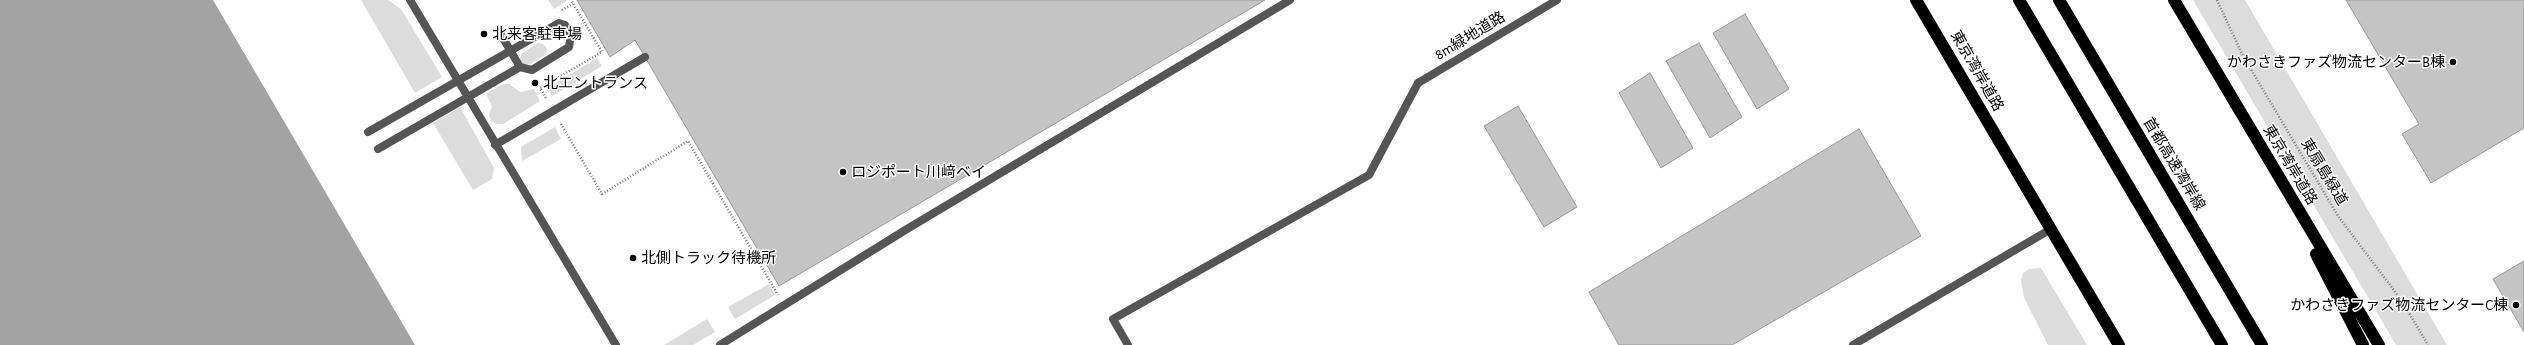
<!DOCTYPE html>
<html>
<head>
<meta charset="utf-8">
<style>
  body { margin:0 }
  canvas { display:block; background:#fff }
</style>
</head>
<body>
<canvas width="2524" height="345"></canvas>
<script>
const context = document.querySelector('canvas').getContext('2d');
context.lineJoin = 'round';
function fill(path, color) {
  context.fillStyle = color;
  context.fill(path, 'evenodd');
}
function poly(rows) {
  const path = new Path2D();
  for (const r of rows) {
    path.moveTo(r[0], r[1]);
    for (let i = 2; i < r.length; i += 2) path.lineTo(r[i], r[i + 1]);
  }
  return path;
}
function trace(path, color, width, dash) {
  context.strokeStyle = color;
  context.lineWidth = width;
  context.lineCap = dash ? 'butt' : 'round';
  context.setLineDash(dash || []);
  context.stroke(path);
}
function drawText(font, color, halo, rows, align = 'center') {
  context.font = font + ' "Alegreya Sans","Noto Sans JP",sans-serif';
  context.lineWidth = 3;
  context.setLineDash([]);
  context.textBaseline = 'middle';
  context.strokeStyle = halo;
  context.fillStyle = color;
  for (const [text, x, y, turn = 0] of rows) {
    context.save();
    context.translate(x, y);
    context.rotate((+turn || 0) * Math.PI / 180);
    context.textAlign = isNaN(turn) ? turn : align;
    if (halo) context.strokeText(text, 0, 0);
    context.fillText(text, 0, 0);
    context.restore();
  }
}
fill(poly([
  [361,0,388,0,401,9,442,77,415,93],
  [548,0,566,0,567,1,554,9],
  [2193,0,2245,0,2447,345,2396,345],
  [538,43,543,44,547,49,545,55,530,64,523,64,520,59,522,53],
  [597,58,602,66,552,96,547,88],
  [503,84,509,84,520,92,534,89,540,101,503,124,496,124,491,121,489,115,492,106,486,94],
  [460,107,494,168,492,179,473,190,433,123],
  [555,127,561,139,522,161,521,147],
  [2041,268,2087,345,2048,345,2024,298,2021,281,2023,273,2029,269],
  [769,284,775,295,735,319,728,307],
  [707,319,715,332,693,345,664,345]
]), '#dcdcdc');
fill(poly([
  [0,0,213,0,415,345,0,345]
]), '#a3a3a3');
const building = poly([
  [577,0,1265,0,779,286,635,40,610,57,577,0],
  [2346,0,2524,0,2524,128,2431,183,2402,134,2419,124,2346,0],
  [1745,14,1789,89,1757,109,1713,33,1745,14],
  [1699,43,1742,117,1710,138,1666,61,1699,43],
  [1650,73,1693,148,1661,168,1619,93,1650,73],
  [1518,106,1577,207,1544,227,1484,126,1518,106],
  [1859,129,1921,236,1732,345,1619,345,1589,292,1859,129],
  [2524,261,2524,332,2493,279,2524,261]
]);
fill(building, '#c4c4c4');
trace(building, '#999', 1);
trace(poly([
  [2217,0,2243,56,2338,216,2402,301,2428,345],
  [562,10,573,4],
  [546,98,540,88,602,52,571,0],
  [561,124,602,194,688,141,778,295]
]), '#777', 2.5, [1, 2]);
trace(poly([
  [410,0,616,345],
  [500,33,520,67],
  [368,132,559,23,565,25,571,35,569,47,532,70,520,67,378,149],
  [495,145,645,57],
  [720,345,907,229,1290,0],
  [1128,345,1113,319,1369,175,1418,83],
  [1853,345,2051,229]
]), '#555', 8);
trace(poly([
  [1418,83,1557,0]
]), '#555', 8);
trace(poly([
  [1916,0,2119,345],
  [2019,0,2222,345],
  [2059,0,2262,345],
  [2174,0,2379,345],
  [2316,254,2363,345]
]), '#000', 12);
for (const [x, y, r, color] of [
  [484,34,4,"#000"],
  [2453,62,4,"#000"],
  [535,83,4,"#000"],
  [843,172,4,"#000"],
  [633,258,4,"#000"],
  [2516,305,4,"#000"]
]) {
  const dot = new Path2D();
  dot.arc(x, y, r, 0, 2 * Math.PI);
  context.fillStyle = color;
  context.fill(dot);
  trace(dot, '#fff', 1.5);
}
drawText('15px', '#000', '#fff', [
  ["北来客駐車場",492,34],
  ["かわさきファズ物流センターB棟",2445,62,"right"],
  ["北エントランス",543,83],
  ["ロジポート川﨑ベイ",851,172],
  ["北側トラック待機所",641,258],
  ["かわさきファズ物流センターC棟",2508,305,"right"]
], 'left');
drawText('15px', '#000', '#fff', [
  ["8m緑地道路",1470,36,-31],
  ["東京湾岸道路",1977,71,60],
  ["首都高速湾岸線",2174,164,59],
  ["東京湾岸道路",2290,165,59],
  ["東扇島緑道",2324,172,59]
]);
</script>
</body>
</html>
